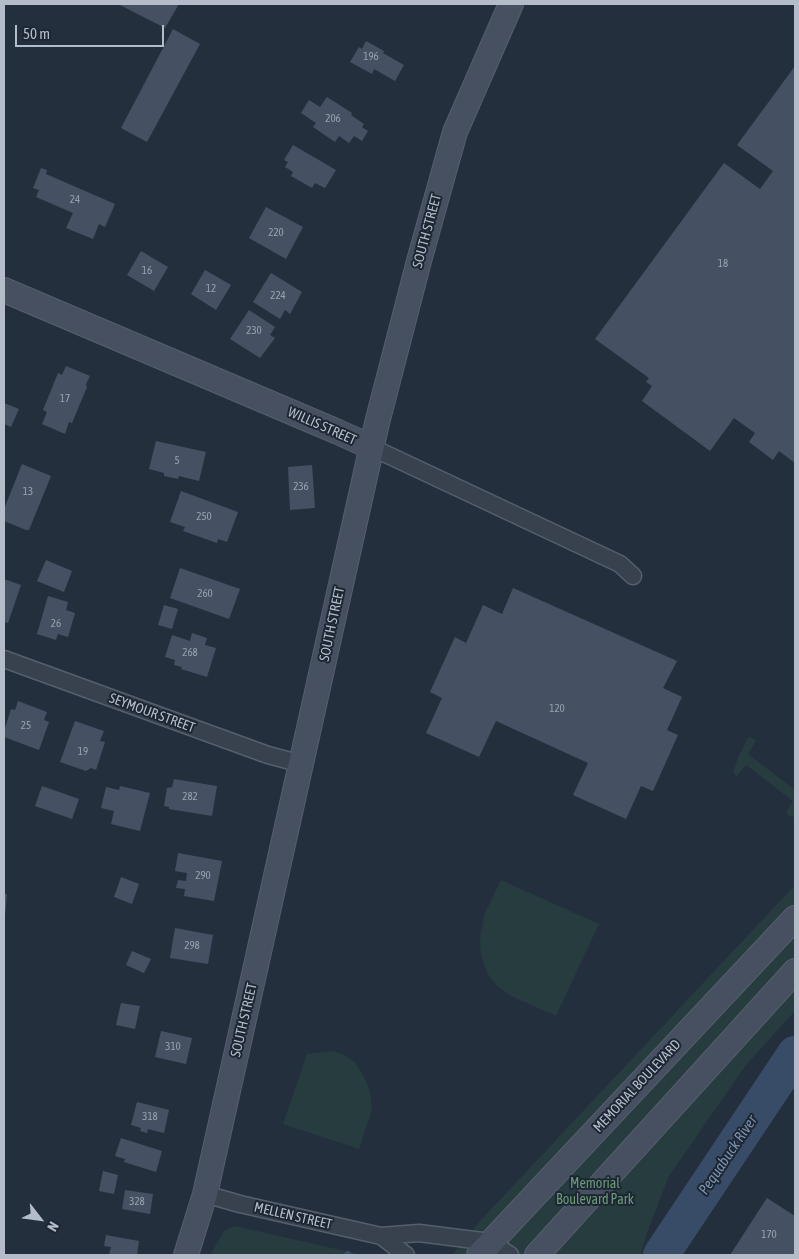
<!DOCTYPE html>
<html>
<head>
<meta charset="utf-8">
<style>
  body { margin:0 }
  #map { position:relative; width:799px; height:1259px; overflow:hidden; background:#242f3e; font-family:"Asap Condensed",sans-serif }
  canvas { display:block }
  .frame { position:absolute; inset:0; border:5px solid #b4bcc9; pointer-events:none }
  .north { position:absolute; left:15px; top:1194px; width:50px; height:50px; -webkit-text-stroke:4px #1d2633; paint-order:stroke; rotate:120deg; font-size:14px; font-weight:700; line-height:20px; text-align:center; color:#b4bcc9 }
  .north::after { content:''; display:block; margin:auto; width:18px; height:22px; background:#b4bcc9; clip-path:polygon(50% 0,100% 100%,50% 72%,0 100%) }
  .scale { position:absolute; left:15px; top:25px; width:149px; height:22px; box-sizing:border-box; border:2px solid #b4bcc9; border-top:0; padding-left:6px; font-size:15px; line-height:18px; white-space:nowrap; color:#b4bcc9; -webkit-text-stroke:4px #1d2633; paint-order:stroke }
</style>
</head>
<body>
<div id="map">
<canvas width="799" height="1259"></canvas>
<div class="frame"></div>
<div class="north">N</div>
<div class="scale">50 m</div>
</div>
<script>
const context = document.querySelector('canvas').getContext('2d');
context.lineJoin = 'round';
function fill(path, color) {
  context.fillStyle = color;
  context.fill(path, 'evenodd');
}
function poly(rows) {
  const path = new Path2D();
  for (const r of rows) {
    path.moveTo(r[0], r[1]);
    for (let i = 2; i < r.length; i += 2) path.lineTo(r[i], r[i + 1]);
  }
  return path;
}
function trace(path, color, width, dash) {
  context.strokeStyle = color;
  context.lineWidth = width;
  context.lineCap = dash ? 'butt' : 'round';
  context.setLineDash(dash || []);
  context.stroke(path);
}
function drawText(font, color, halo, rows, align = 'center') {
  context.font = font + ' "Asap Condensed",sans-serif';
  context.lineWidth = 4;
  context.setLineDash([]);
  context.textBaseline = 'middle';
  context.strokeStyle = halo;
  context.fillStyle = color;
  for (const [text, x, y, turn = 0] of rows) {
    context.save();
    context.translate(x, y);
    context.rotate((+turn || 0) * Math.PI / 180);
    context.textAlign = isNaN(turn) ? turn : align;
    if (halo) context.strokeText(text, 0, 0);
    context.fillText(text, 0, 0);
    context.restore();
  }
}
fill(poly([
  [750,737,756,741,748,754,795,790,795,815,794,817,789,816,786,812,793,801,746,765,737,776,735,775,733,772,738,758,747,739],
  [501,880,599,924,556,1016,511,996,497,986,488,974,481,956,480,938,485,913],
  [795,885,795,1011,746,1065,669,1176,648,1230,640,1255,452,1255,480,1221],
  [332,1051,344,1055,355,1062,364,1077,370,1091,372,1110,359,1149,283,1124,307,1054],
  [235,1226,363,1255,210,1255,225,1230]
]), '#263c3f');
trace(poly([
  [347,1255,348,1254]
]), '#394c67', 6);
trace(poly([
  [661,1255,795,1054]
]), '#394c67', 36);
fill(poly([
  [118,4,179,4,165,28],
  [173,29,200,44,147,142,121,128],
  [366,41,384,51,383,53,404,65,395,81,374,69,372,74,350,62,359,47,362,49],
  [795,66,795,463,779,451,773,460,749,442,755,433,734,418,710,451,642,401,652,386,646,382,649,378,595,339,724,163,760,189,773,171,737,145],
  [327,97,352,113,351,115,364,124,362,127,368,131,362,141,354,136,349,143,339,136,335,142,313,127,316,123,301,113,309,100,320,107],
  [293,145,336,170,325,188,315,183,312,188,291,176,293,172,285,167,288,162,284,160],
  [41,168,47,170,46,174,115,204,105,227,99,224,93,239,66,228,73,213,36,197,39,190,33,188],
  [266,207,303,227,286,259,249,238],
  [141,251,168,267,154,291,127,275],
  [205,270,231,285,216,310,191,294],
  [271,273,302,292,290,314,285,310,280,319,253,302],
  [249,310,275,327,270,335,275,338,260,358,230,339],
  [66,366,90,376,86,384,87,387,72,423,69,422,65,434,42,424,47,412,43,410,58,373,62,375],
  [4,403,19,409,11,427,4,424],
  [156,441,206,452,199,481,179,476,178,479,164,476,164,473,149,469],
  [22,464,51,476,29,530,26,530,4,521,4,509],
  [312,465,315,508,290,510,288,467],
  [181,491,238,512,227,542,218,539,217,543,183,531,185,527,170,522],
  [46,560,72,571,64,592,37,581],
  [180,568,240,589,229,619,170,598],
  [4,579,21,585,8,623,4,622],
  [513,588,677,661,663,688,682,697,667,730,678,735,653,791,641,786,626,819,573,795,588,763,496,721,479,757,426,733,442,698,430,692,455,637,466,643,483,605,502,614],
  [48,596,68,602,66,610,75,613,68,637,58,634,56,640,37,634],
  [164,605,178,609,172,629,158,625],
  [192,633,207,638,205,645,216,648,207,677,181,669,182,667,174,665,175,660,165,657,172,635,190,641],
  [18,701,47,712,44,720,49,722,39,750,4,737,4,731,11,709,15,710],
  [75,721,104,731,100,741,105,742,96,770,91,768,86,771,60,762],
  [174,779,217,786,212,816,169,809,169,807,164,806,167,788,172,787],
  [42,786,79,799,72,819,35,806],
  [120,786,150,793,140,831,111,824,114,811,101,808,106,787,119,790],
  [178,853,222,861,214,901,184,896,185,889,176,888,178,880,186,881,187,873,175,871],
  [121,877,139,884,132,904,114,897],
  [4,894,7,894,5,916,4,916],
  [175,928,213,935,208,964,170,958],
  [132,951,151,959,144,973,126,965],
  [121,1003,140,1006,135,1029,116,1025],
  [161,1031,192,1038,186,1064,155,1057],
  [137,1102,169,1110,164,1133,148,1129,147,1133,140,1131,141,1128,131,1125],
  [121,1138,162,1151,156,1172,124,1162,125,1159,115,1156],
  [103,1171,118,1175,114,1194,99,1191],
  [125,1190,153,1194,150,1214,122,1209],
  [767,1198,795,1216,795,1255,730,1255],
  [106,1235,139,1241,137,1255,109,1255,111,1247,104,1246]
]), '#455162');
const minor = poly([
  [371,447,620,564,633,576],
  [4,659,268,755,302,764],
  [205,1194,240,1204,381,1236,419,1233,490,1242,510,1255],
  [381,1236,406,1255]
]);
const secondary = poly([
  [4,290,338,432,371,447],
  [186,1255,205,1194,377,423,419,261,455,132,511,4],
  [479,1255,795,918],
  [537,1255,795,971]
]);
trace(minor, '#565f6c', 19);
trace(secondary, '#565f6c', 26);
trace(minor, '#38414e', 16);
trace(secondary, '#465061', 24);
drawText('11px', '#98a1af', null, [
  ["196",371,57],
  ["206",333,119],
  ["24",75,200],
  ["220",276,233],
  ["18",723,264],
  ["16",147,271],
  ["12",211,289],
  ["224",278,296],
  ["230",254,331],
  ["17",65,399],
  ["5",177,461],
  ["236",301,487],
  ["13",28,492],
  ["250",204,517],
  ["260",205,594],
  ["26",56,624],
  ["268",190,653],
  ["120",557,709],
  ["25",26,726],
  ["19",83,752],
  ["282",190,797],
  ["290",203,876],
  ["298",192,946],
  ["310",173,1047],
  ["318",150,1117],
  ["328",137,1202],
  ["170",769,1235]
]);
drawText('14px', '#b4bcc9', '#1d2633', [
  ["SOUTH STREET",427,231,-75],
  ["WILLIS STREET",322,426,24],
  ["SOUTH STREET",332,624,-78],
  ["SEYMOUR STREET",152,713,20],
  ["SOUTH STREET",244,1020,-77],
  ["MEMORIAL BOULEVARD",637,1086,-47],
  ["MELLEN STREET",293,1216,13]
]);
drawText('14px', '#6b9a76', '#1d2633', [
  ["Memorial",595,1184],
  ["Boulevard Park",595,1200]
]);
drawText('italic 15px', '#7c92b1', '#1d2633', [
  ["Pequabuck River",728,1155,-56]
]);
</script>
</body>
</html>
